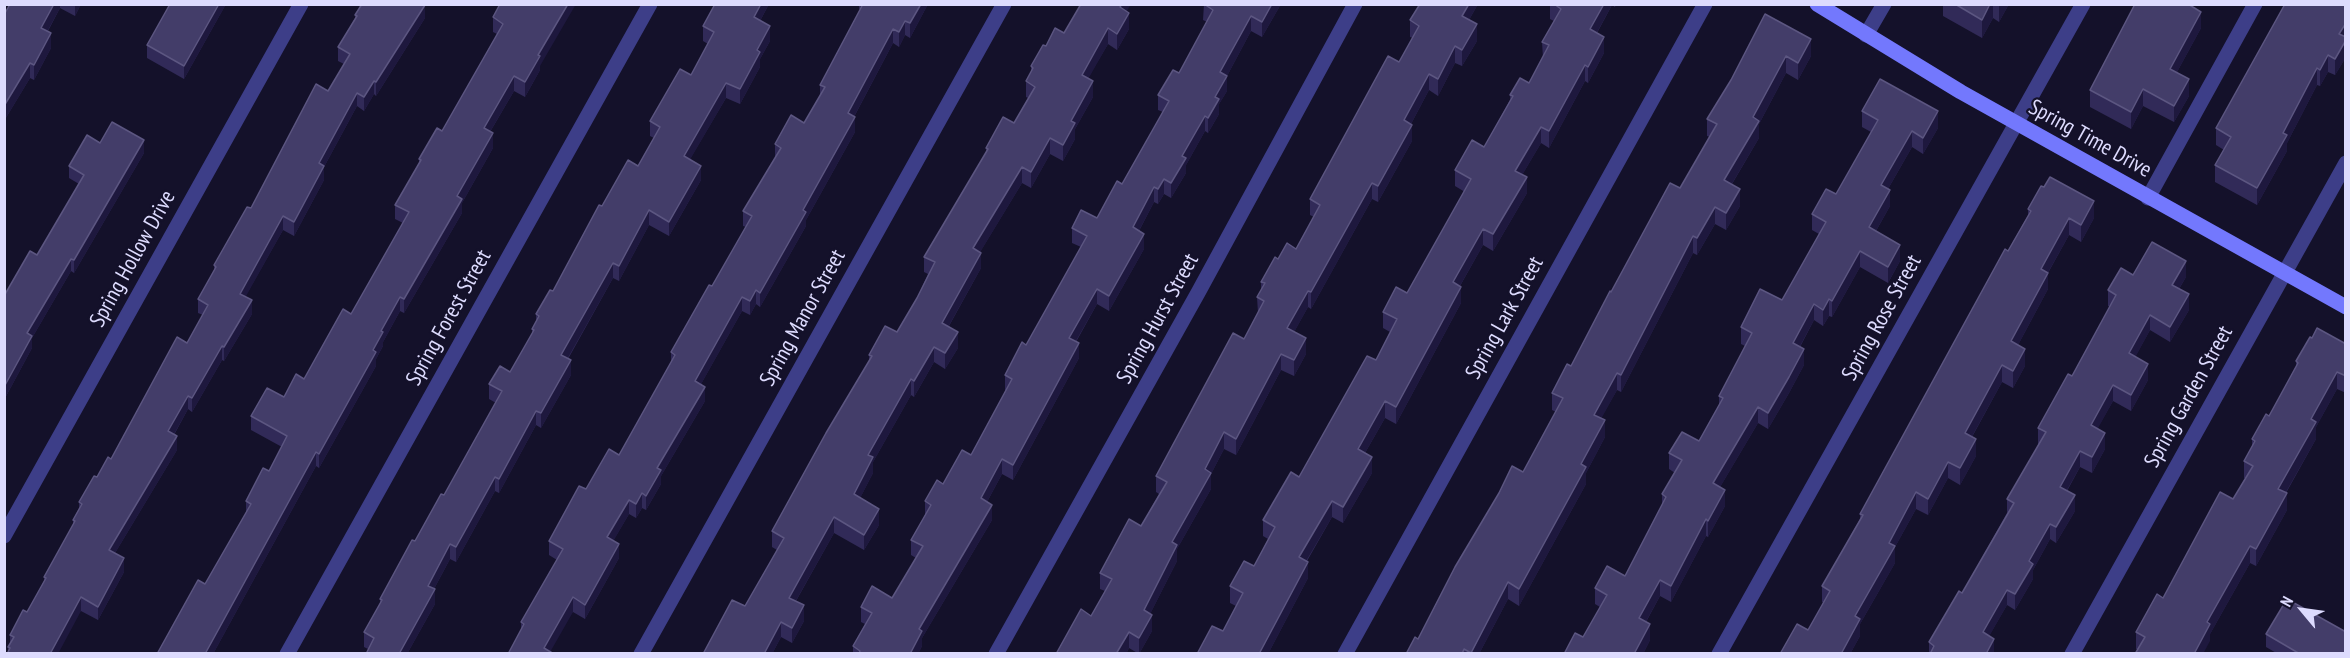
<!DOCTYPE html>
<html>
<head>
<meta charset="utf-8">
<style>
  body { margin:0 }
  #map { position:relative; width:2350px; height:658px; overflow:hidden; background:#14112a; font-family:"PT Sans Narrow",sans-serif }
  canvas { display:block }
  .frame { position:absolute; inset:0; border:6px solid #dddbfe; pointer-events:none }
  .north { position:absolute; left:2272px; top:580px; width:60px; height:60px; -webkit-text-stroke:4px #14112a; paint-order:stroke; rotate:299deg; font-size:16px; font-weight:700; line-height:24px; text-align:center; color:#dddbfe }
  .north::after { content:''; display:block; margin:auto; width:21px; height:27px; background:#dddbfe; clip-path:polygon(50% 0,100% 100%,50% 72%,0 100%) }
</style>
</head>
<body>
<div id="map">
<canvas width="2350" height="658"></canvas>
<div class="frame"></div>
<div class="north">N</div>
</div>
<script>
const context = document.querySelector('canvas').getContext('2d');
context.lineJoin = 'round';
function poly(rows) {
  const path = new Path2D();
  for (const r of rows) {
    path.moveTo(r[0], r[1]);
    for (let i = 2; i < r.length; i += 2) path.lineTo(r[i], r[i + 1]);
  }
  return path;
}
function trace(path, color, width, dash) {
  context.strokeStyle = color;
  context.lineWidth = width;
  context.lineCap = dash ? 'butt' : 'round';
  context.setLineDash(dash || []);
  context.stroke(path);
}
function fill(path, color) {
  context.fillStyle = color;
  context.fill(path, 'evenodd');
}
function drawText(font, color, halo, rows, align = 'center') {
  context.font = font + ' "PT Sans Narrow",sans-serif';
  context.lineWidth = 4.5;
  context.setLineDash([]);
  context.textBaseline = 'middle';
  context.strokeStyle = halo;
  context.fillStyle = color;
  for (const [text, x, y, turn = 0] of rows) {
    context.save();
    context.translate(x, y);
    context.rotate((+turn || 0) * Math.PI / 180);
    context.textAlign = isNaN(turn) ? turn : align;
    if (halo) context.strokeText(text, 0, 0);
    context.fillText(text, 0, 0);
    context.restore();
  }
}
trace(poly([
  [1866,35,1884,4],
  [2148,198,2255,4]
]), '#3d3e88', 15);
trace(poly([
  [4,536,301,4],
  [287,654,650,4],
  [641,654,1004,4],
  [996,654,1199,291,1355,4],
  [1345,654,1705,4],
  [1719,654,2083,4],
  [2072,654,2346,163]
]), '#3d3e88', 15);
trace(poly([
  [1817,4,1961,92,2346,307]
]), '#7378fd', 15);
fill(poly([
  [10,4,81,4,75,16,60,8,48,31,51,48,34,80,30,78,4,121,4,15],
  [170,4,226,4,184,79,147,58,147,45],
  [360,4,424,4,425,18,376,96,374,94,364,111,357,106,324,167,324,180,294,236,283,230,245,297,252,314,224,361,222,360,192,412,188,409,174,435,177,450,115,553,124,572,98,620,81,611,8,651,8,647,10,644,10,635,27,612,44,581,44,577,73,525,73,520,79,508,79,502,97,477,111,459,187,343,203,315,198,313,198,299,214,271,214,265,328,91,344,64,338,61,338,47,355,18,355,15,360,8],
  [500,4,540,66,540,70,525,97,514,91,490,132,493,148,462,203,462,213,404,313,400,311,383,342,383,346,376,359,376,366,319,468,316,466,213,654,157,654,205,584,246,513,246,501,269,471,282,447,251,430,251,416,284,397,304,379,351,314,403,223,395,219,395,205,419,163,419,159,442,131,497,34,493,32,493,17],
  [715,4,769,4,760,21,770,41,760,59,760,67,740,104,726,98,690,159,701,180,669,236,649,225,619,281,613,278,568,359,571,375,541,428,536,425,499,493,495,491,456,562,450,559,434,589,435,604,407,654,366,654,368,649,364,647,364,632,380,604,380,599,415,541,444,495,496,403,489,399,489,384,510,372,532,334,532,329,536,322,536,314,553,291,602,206,638,166,654,138,650,136,650,121,691,75,708,44,703,41,703,26],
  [859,4,928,4,910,38,905,35,899,47,893,43,854,117,855,132,806,220,806,226,760,307,756,304,750,315,742,311,701,384,705,401,661,476,661,484,646,510,642,508,636,518,629,514,613,541,619,558,585,619,573,612,508,654,521,630,521,622,557,560,549,555,549,541,586,489,619,455,671,364,671,352,712,286,746,227,743,226,743,211,775,159,775,144,804,123,820,95,820,85,861,9,859,9],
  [1204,4,1281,4,1262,37,1251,31,1227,76,1227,91,1219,104,1219,114,1208,133,1205,131,1186,165,1186,173,1171,198,1164,194,1158,204,1154,202,1139,231,1144,249,1109,311,1097,304,1076,342,1079,358,1013,480,1002,474,987,502,992,520,922,638,922,646,918,654,853,654,853,646,865,624,861,622,861,607,892,598,916,558,911,555,911,540,925,515,925,501,971,455,1006,391,1005,390,1005,375,1026,345,1081,247,1072,243,1072,228,1097,218,1122,184,1163,112,1158,110,1158,95,1179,73,1207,22,1203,20],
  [1420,4,1478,4,1469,20,1477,41,1462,66,1455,63,1438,96,1429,90,1411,124,1412,141,1378,202,1372,199,1311,309,1308,307,1294,332,1306,354,1294,376,1281,370,1236,455,1224,449,1211,474,1211,489,1177,549,1177,561,1150,614,1152,631,1139,654,1129,648,1126,654,1056,654,1091,616,1105,591,1100,589,1100,573,1141,526,1159,494,1156,492,1156,476,1244,339,1258,313,1257,297,1261,290,1261,282,1278,259,1296,249,1314,217,1310,215,1310,199,1399,62,1413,38,1410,37,1410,20],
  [1550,4,1616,4,1615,7,1612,5,1597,33,1604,53,1588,83,1585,81,1549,148,1541,143,1522,175,1527,193,1493,251,1483,245,1460,286,1461,303,1396,424,1385,418,1365,453,1372,473,1343,523,1332,517,1307,561,1308,578,1268,654,1197,654,1223,631,1236,606,1230,603,1230,586,1254,566,1268,539,1263,536,1263,520,1299,477,1376,360,1390,332,1383,328,1383,312,1407,293,1465,192,1455,186,1455,170,1484,147,1510,100,1510,95,1529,83,1543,58,1542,42,1554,21,1550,19],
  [1943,4,2009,4,1999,22,1993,18,1982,38,1943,16],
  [2135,4,2193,4,2192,7,2201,28,2177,72,2189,96,2174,122,2143,106,2131,129,2090,107,2090,90],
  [2346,4,2346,57,2335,75,2328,72,2320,86,2317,85,2287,143,2287,151,2257,205,2215,182,2215,165,2224,150,2216,145,2216,128],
  [1127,12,1129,29,1117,50,1108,44,1088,78,1093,97,1075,129,1075,139,1063,161,1050,154,1031,188,1022,183,980,252,981,268,949,326,958,348,945,369,934,362,914,397,911,395,873,462,873,473,860,498,879,525,864,550,834,533,796,601,804,621,792,643,781,637,772,654,703,654,745,606,777,550,772,547,772,531,869,361,869,355,897,332,917,298,928,274,924,272,924,257,986,152,986,148,1014,123,1028,98,1026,97,1026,81,1031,72,1031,66,1046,46,1064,33],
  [1765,14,1811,56,1798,80,1786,73,1759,124,1759,138,1732,184,1740,206,1726,230,1715,224,1697,255,1693,253,1621,392,1617,390,1601,418,1605,437,1586,473,1586,484,1519,606,1508,599,1479,654,1406,654,1418,639,1523,472,1556,412,1552,410,1552,393,1571,366,1611,292,1680,188,1710,137,1707,136,1707,119,1731,80],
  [1862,111,1938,128,1923,154,1912,147,1888,189,1890,206,1876,231,1900,261,1888,283,1860,267,1832,317,1829,316,1823,326,1814,320,1800,347,1804,365,1789,393,1768,429,1758,423,1720,487,1725,506,1708,537,1706,536,1671,602,1660,596,1646,622,1650,640,1643,654,1564,654,1583,637,1600,607,1595,604,1595,588,1625,576,1662,505,1662,494,1675,473,1669,469,1669,453,1699,441,1719,405,1719,396,1745,346,1741,344,1741,327,1782,300,1819,234,1812,230,1812,214,1836,194,1871,132,1862,127],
  [100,143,144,153,74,273,71,271,32,338,32,348,4,400,4,296,37,255,79,184,69,178,69,166],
  [2028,209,2094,218,2081,242,2069,235,2048,273,2048,289,2018,345,2025,366,2013,388,2002,382,1972,437,1976,456,1960,485,1948,478,1928,515,1916,509,1895,547,1895,563,1860,624,1860,636,1850,654,1780,654,1808,630,1824,603,1822,602,1822,586,1860,519,1860,514,2028,215],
  [2133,275,2186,277,2179,289,2189,310,2170,342,2150,330,2135,357,2148,380,2131,411,2113,401,2097,429,2105,449,2092,473,2080,467,2067,491,2075,511,2056,543,2050,539,2033,570,2033,579,2015,610,2007,605,1989,636,1994,654,1929,654,1929,642,1962,593,2007,513,2007,499,2039,444,2038,444,2038,428,2072,376,2110,307,2108,306,2108,290],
  [2312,338,2346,344,2346,393,2337,389,2316,427,2316,439,2286,493,2287,510,2256,566,2250,563,2210,634,2210,641,2138,650,2136,649,2136,632,2163,598,2233,499,2245,478,2244,478,2244,461,2252,447,2252,439,2269,416,2296,367,2296,361],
  [2266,634,2346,654,2278,654,2266,647]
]), '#312a58');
fill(poly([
  [54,4,60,4,60,8,41,43,41,28],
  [75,4,81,4,75,16],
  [219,4,226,4,184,79,184,66],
  [568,4,576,4,540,66,540,70,525,97,525,82,538,55],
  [761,4,769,4,754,32,754,17],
  [921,4,928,4,910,38,910,23],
  [1122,4,1131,4,1120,23,1120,7],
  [1272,4,1281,4,1262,37,1262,22],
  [1469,4,1478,4,1462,32,1462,16],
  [1604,4,1612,4,1612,5,1590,45,1590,29],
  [1990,4,1993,4,1993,18,1982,38,1982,20],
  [1999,4,2009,4,1999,22],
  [425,5,425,18,376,96,376,82],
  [2201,12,2201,28,2170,85,2170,69],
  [1129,13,1129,29,1117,50,1117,34],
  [1251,16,1251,31,1227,76,1227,91,1219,104,1219,114,1208,133,1208,118,1215,97,1220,72],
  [905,21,905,35,899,47,899,32],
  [2346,23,2346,40,2339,34],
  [1477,24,1477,41,1462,66,1462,50],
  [770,26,770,41,760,59,760,67,740,104,740,89,757,50],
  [1108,28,1108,44,1082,90,1082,75],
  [893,29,893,43,848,128,848,113],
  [51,33,51,48,34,80,34,65],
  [1604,37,1604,53,1588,83,1588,67],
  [1811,39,1811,56,1798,80,1798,63],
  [2346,40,2346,57,2335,75,2335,59],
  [1455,46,1455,63,1438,96,1438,79],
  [2328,55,2328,72,2320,86,2320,70],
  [1786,56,1786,73,1759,124,1759,138,1724,197,1724,180,1753,117],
  [30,63,30,78,4,121,4,106],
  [1585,65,1585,81,1549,148,1549,131],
  [2317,68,2317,85,2287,143,2287,151,2257,205,2257,188,2283,133],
  [1429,74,1429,90,1404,137,1404,120],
  [514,76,514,91,484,142,484,128],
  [2189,79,2189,96,2174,122,2174,106],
  [374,81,374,94,364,111,364,97],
  [1093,81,1093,97,1075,129,1075,139,1063,161,1063,145,1071,121],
  [726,83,726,98,684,170,684,156],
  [2143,89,2143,106,2131,129,2131,112],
  [357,93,357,106,324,167,324,180,294,236,294,222,319,163],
  [1938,111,1938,128,1923,154,1923,138],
  [1205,116,1205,131,1186,165,1186,173,1171,198,1171,183,1182,156],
  [855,117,855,132,806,220,806,226,760,307,760,293,803,210],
  [1412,125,1412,141,1378,202,1378,186],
  [1541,127,1541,143,1515,187,1515,171],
  [1912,131,1912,147,1881,201,1881,185],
  [493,133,493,148,462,203,462,213,404,313,404,299,457,196],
  [1050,138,1050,154,1031,188,1031,172],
  [144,140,144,153,74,273,74,260],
  [701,166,701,180,669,236,669,222],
  [1022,167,1022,183,973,264,973,248],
  [1527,177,1527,193,1493,251,1493,234],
  [1164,179,1164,194,1158,204,1158,189],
  [1372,183,1372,199,1311,309,1311,292],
  [1154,187,1154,202,1133,242,1133,227],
  [1740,189,1740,206,1726,230,1726,213],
  [1890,190,1890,206,1869,243,1869,227],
  [2094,201,2094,218,2081,242,2081,225],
  [1715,207,1715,224,1697,255,1697,238],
  [649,210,649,225,619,281,619,266],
  [283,216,283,230,240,307,240,294],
  [2069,218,2069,235,2041,285,2041,269],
  [1483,229,1483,245,1453,298,1453,282],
  [1144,234,1144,249,1109,311,1109,296],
  [1693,236,1693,253,1621,392,1621,375],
  [1900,245,1900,261,1888,283,1888,267],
  [1860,251,1860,267,1832,317,1832,301],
  [981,253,981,268,942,338,942,323],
  [71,259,71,271,32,338,32,348,4,400,4,387,27,333],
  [2186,261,2186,277,2172,300,2172,285],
  [613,263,613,278,561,370,561,355],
  [2048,273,2048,289,2011,358,2011,341],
  [1461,287,1461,303,1396,424,1396,407],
  [1097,289,1097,304,1069,353,1069,338],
  [756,290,756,304,750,315,750,301],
  [1308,291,1308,307,1287,345,1287,328],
  [2189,294,2189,310,2170,342,2170,327],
  [400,297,400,311,383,342,383,346,376,359,376,366,319,468,319,454,373,350,381,331],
  [742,297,742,311,695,395,695,381],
  [1829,299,1829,316,1823,326,1823,310],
  [252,300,252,314,224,361,224,347],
  [1814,304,1814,320,1793,359,1793,343],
  [2150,315,2150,330,2129,369,2129,353],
  [958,332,958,348,945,369,945,353],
  [1306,338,1306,354,1294,376,1294,360],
  [1079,343,1079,358,1013,480,1013,465],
  [222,346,222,360,192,412,192,398],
  [934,347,934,362,914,397,914,381],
  [1804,349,1804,365,1789,393,1768,429,1768,413],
  [2025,349,2025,366,2013,388,2013,371],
  [1281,354,1281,370,1236,455,1236,439],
  [571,360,571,375,541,428,541,413],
  [2148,364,2148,380,2131,411,2131,395],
  [2002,365,2002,382,1965,449,1965,433],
  [2337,372,2337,389,2316,427,2316,439,2278,506,2278,489,2311,419],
  [1617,373,1617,390,1594,432,1594,415],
  [911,379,911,395,873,462,873,473,854,510,854,494,868,455],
  [2113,385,2113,401,2091,441,2091,425],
  [705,387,705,401,661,476,661,484,646,510,646,496,657,468],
  [188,396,188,409,168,445,168,431],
  [1385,401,1385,418,1358,465,1358,449],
  [1758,407,1758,423,1713,499,1713,483],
  [536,411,536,425,499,493,499,479],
  [1605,420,1605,437,1586,473,1586,484,1519,606,1519,589,1581,464],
  [1224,432,1224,449,1211,474,1211,489,1177,549,1177,561,1144,626,1144,610,1172,542,1205,469],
  [2105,433,2105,449,2092,473,2092,457],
  [177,436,177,450,109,563,109,550],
  [1976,439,1976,456,1960,485,1960,468],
  [2080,451,2080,467,2060,502,2060,487],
  [316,452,316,466,213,654,205,654],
  [1372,457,1372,473,1343,523,1343,507],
  [1002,459,1002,474,981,513,981,498],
  [1948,462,1948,478,1928,515,1928,499],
  [495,477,495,491,456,562,456,547],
  [1725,490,1725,506,1708,537,1708,521],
  [1916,492,1916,509,1895,547,1895,563,1860,624,1860,636,1850,654,1841,654,1855,616,1889,543],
  [642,493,642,508,636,518,636,504],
  [2287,493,2287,510,2256,566,2256,549],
  [2075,495,2075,511,2056,543,2056,527],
  [629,500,629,514,607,552,607,537],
  [1332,501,1332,517,1299,573,1299,557],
  [992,505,992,520,922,638,922,646,918,654,910,654,919,629],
  [879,509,879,525,864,550,864,535],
  [834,517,834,533,789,613,789,598],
  [1706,519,1706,536,1671,602,1671,586],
  [2050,524,2050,539,2033,570,2033,579,2015,610,2015,594,2029,561],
  [450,544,450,559,428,600,428,586],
  [619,544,619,558,585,619,585,605],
  [2250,546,2250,563,2210,634,2210,641,2203,654,2194,654,2207,622],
  [124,558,124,572,98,620,98,607],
  [1308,562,1308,578,1268,654,1259,654],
  [1660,580,1660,596,1639,634,1639,618],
  [1508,582,1508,599,1479,654,1471,654],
  [435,589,435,604,407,654,399,654],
  [2007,590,2007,605,1983,647,1983,632],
  [81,597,81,611,58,654,50,654],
  [573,597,573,612,549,654,544,648],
  [804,605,804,621,792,643,792,628],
  [1152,615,1152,631,1139,654,1139,638],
  [781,622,781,637,772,654,764,654],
  [1650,624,1650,640,1643,654,1634,654],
  [1129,632,1129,648,1126,654,1116,654],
  [1994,639,1994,654,1986,654]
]), '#1e183e');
const building = poly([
  [10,4,54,4,41,28,51,33,34,65,30,63,4,106,4,15,10,4],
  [170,4,219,4,184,66,147,45,170,4],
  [362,4,425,5,376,82,374,81,364,97,357,93,319,163,324,166,294,222,283,216,240,294,252,300,224,347,222,346,192,398,188,396,168,431,177,436,109,550,124,558,98,607,81,597,50,654,7,654,10,648,8,647,14,637,10,635,23,610,27,612,46,578,44,577,75,521,73,520,82,504,79,502,94,476,97,477,108,457,111,459,177,337,187,343,208,305,198,299,216,267,214,265,247,207,251,208,316,84,328,91,350,54,338,47,357,16,355,15,362,4],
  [500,4,568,4,538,55,540,56,525,82,514,76,484,128,493,133,457,196,462,199,404,299,400,297,381,331,383,332,373,350,376,352,319,454,316,452,205,654,157,654,198,580,205,584,251,504,246,501,263,468,269,471,287,436,251,416,267,388,284,397,296,374,304,379,343,309,351,314,409,212,395,205,421,160,419,159,437,128,442,131,503,24,493,17,500,4],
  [715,4,761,4,754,17,770,26,757,50,760,52,740,89,726,83,684,156,701,166,669,222,649,210,619,266,613,263,561,355,571,360,541,413,536,411,499,479,495,477,456,547,450,544,428,586,435,589,399,654,366,654,374,638,364,632,382,600,380,599,412,540,415,541,441,494,444,495,502,391,489,384,500,366,510,372,534,330,532,329,539,316,536,314,550,290,553,291,599,205,602,206,628,160,638,166,660,127,650,121,680,69,691,75,714,32,703,26,715,4],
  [863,4,921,4,910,23,905,21,899,32,893,29,848,113,855,117,803,210,806,212,760,293,756,290,750,301,742,297,695,381,705,387,657,468,661,470,646,496,642,493,636,504,629,500,607,537,619,544,585,605,573,597,544,648,554,654,508,654,524,624,521,622,563,549,549,541,579,486,586,489,609,449,619,455,675,355,671,352,709,285,712,286,752,216,743,211,781,148,775,144,791,115,804,123,825,87,820,85,863,4],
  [1081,4,1122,4,1120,7,1129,13,1117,34,1108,28,1082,75,1093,81,1071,121,1075,123,1063,145,1050,138,1031,172,1022,167,973,248,981,253,942,323,958,332,945,353,934,347,914,381,911,379,868,455,873,457,854,494,879,509,864,535,834,517,789,598,804,605,792,628,781,622,764,654,703,654,732,600,745,606,784,538,772,531,826,433,872,356,869,355,885,326,897,332,917,298,935,262,924,257,988,149,986,148,1003,117,1014,123,1035,87,1026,81,1033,68,1031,66,1043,45,1046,46,1055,28,1064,33,1081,4],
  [1204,4,1272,4,1262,22,1251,16,1220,72,1227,76,1215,97,1219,99,1208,118,1205,116,1182,156,1186,158,1171,183,1164,179,1158,189,1154,187,1133,227,1144,234,1109,296,1097,289,1069,338,1079,343,1013,465,1002,459,981,498,992,505,919,629,922,631,910,654,859,654,860,651,853,646,872,613,861,607,872,586,892,598,923,546,911,540,931,505,925,501,937,480,943,484,962,450,971,455,1012,379,1005,375,1022,342,1026,345,1087,236,1072,228,1081,210,1097,218,1117,181,1122,184,1169,101,1158,95,1173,70,1179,73,1213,10,1204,4],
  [1420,4,1469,4,1462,16,1477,24,1462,50,1455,46,1438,79,1429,74,1404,120,1412,125,1378,186,1372,183,1311,292,1308,291,1287,328,1306,338,1294,360,1281,354,1236,439,1224,432,1205,469,1211,473,1172,542,1177,545,1144,610,1152,615,1139,638,1129,632,1116,654,1056,654,1081,609,1091,616,1112,579,1100,573,1129,519,1141,526,1167,482,1156,476,1233,333,1244,339,1264,301,1257,297,1265,283,1261,282,1275,257,1278,259,1287,243,1296,249,1320,205,1310,199,1388,56,1399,62,1419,26,1410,20,1420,4],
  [1554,4,1604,4,1590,29,1604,37,1588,67,1585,65,1549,131,1541,127,1515,171,1527,177,1493,234,1483,229,1453,282,1461,287,1396,407,1385,401,1358,449,1372,457,1343,507,1332,501,1299,557,1308,562,1259,654,1197,654,1212,626,1223,631,1243,593,1230,586,1244,561,1254,566,1275,527,1263,520,1291,472,1299,477,1367,356,1376,360,1397,319,1383,312,1396,287,1407,293,1471,179,1455,170,1472,140,1484,147,1513,96,1510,95,1520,78,1529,83,1549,45,1542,42,1561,9,1554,4],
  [1955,4,1990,4,1982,20,1955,4],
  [2135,4,2188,4,2201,12,2170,69,2189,79,2174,106,2143,89,2131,112,2090,90,2135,4],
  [2285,4,2346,4,2346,23,2339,34,2346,37,2346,40,2335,59,2328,55,2320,70,2317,68,2283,133,2287,135,2257,188,2215,165,2231,137,2216,128,2285,4],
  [1765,14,1811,39,1798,63,1786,56,1753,117,1759,121,1724,180,1740,189,1726,213,1715,207,1697,238,1693,236,1621,375,1617,373,1594,415,1605,420,1581,464,1586,467,1519,589,1508,582,1471,653,1464,649,1462,654,1406,654,1415,637,1418,639,1455,567,1499,493,1512,466,1523,472,1563,398,1552,393,1567,364,1571,366,1610,291,1611,292,1670,183,1680,188,1717,124,1707,119,1731,80,1765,14],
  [1880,79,1938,111,1923,138,1912,131,1881,185,1890,190,1869,227,1900,245,1888,267,1860,251,1832,301,1829,299,1823,310,1814,304,1793,343,1804,349,1789,377,1768,413,1758,407,1713,483,1725,490,1708,521,1706,519,1671,586,1660,580,1639,618,1650,624,1634,654,1564,654,1575,633,1583,637,1607,595,1595,588,1607,566,1625,576,1666,497,1662,494,1682,460,1669,453,1682,432,1699,441,1723,398,1719,396,1752,333,1741,327,1760,289,1782,300,1826,222,1812,214,1826,189,1836,194,1878,120,1862,111,1880,79],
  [112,122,144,140,74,260,71,259,27,333,32,336,4,387,4,296,30,251,37,255,84,175,69,166,87,135,100,143,112,122],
  [2050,177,2094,201,2081,225,2069,218,2041,269,2048,273,2011,341,2025,349,2013,371,2002,365,1965,433,1976,439,1960,468,1948,462,1928,499,1916,492,1889,543,1895,546,1855,616,1860,619,1841,654,1780,654,1797,624,1808,630,1830,591,1822,586,1863,515,1860,514,2005,249,2008,251,2031,211,2028,209,2041,186,2044,187,2050,177],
  [2152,242,2186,261,2172,285,2189,294,2170,327,2150,315,2129,353,2148,364,2131,395,2113,385,2091,425,2105,433,2092,457,2080,451,2060,487,2075,495,2056,527,2050,524,2029,561,2033,564,2015,594,2007,590,1983,632,1994,639,1986,654,1930,654,1934,646,1929,642,1959,591,1962,593,2014,503,2007,499,2046,432,2038,428,2068,374,2072,376,2116,295,2108,290,2121,268,2133,275,2152,242],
  [2317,328,2346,344,2346,376,2337,372,2311,419,2316,422,2278,489,2287,493,2256,549,2250,546,2207,622,2210,624,2194,654,2135,654,2145,637,2136,632,2157,594,2163,598,2220,492,2233,499,2253,466,2244,461,2255,441,2252,439,2266,414,2269,416,2298,363,2296,361,2310,337,2312,338,2317,328],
  [2287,599,2346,632,2346,654,2300,654,2266,634,2287,599]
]);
fill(building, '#433d69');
trace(building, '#5c5681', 1.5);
drawText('22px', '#dddbfe', '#14112a', [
  ["Spring Time Drive",2090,139,29],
  ["Spring Hollow Drive",133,259,-61],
  ["Spring Forest Street",449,318,-61],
  ["Spring Manor Street",803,318,-61],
  ["Spring Lark Street",1505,318,-61],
  ["Spring Rose Street",1882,318,-61],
  ["Spring Hurst Street",1158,319,-61],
  ["Spring Garden Street",2189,397,-61]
]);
</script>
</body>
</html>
